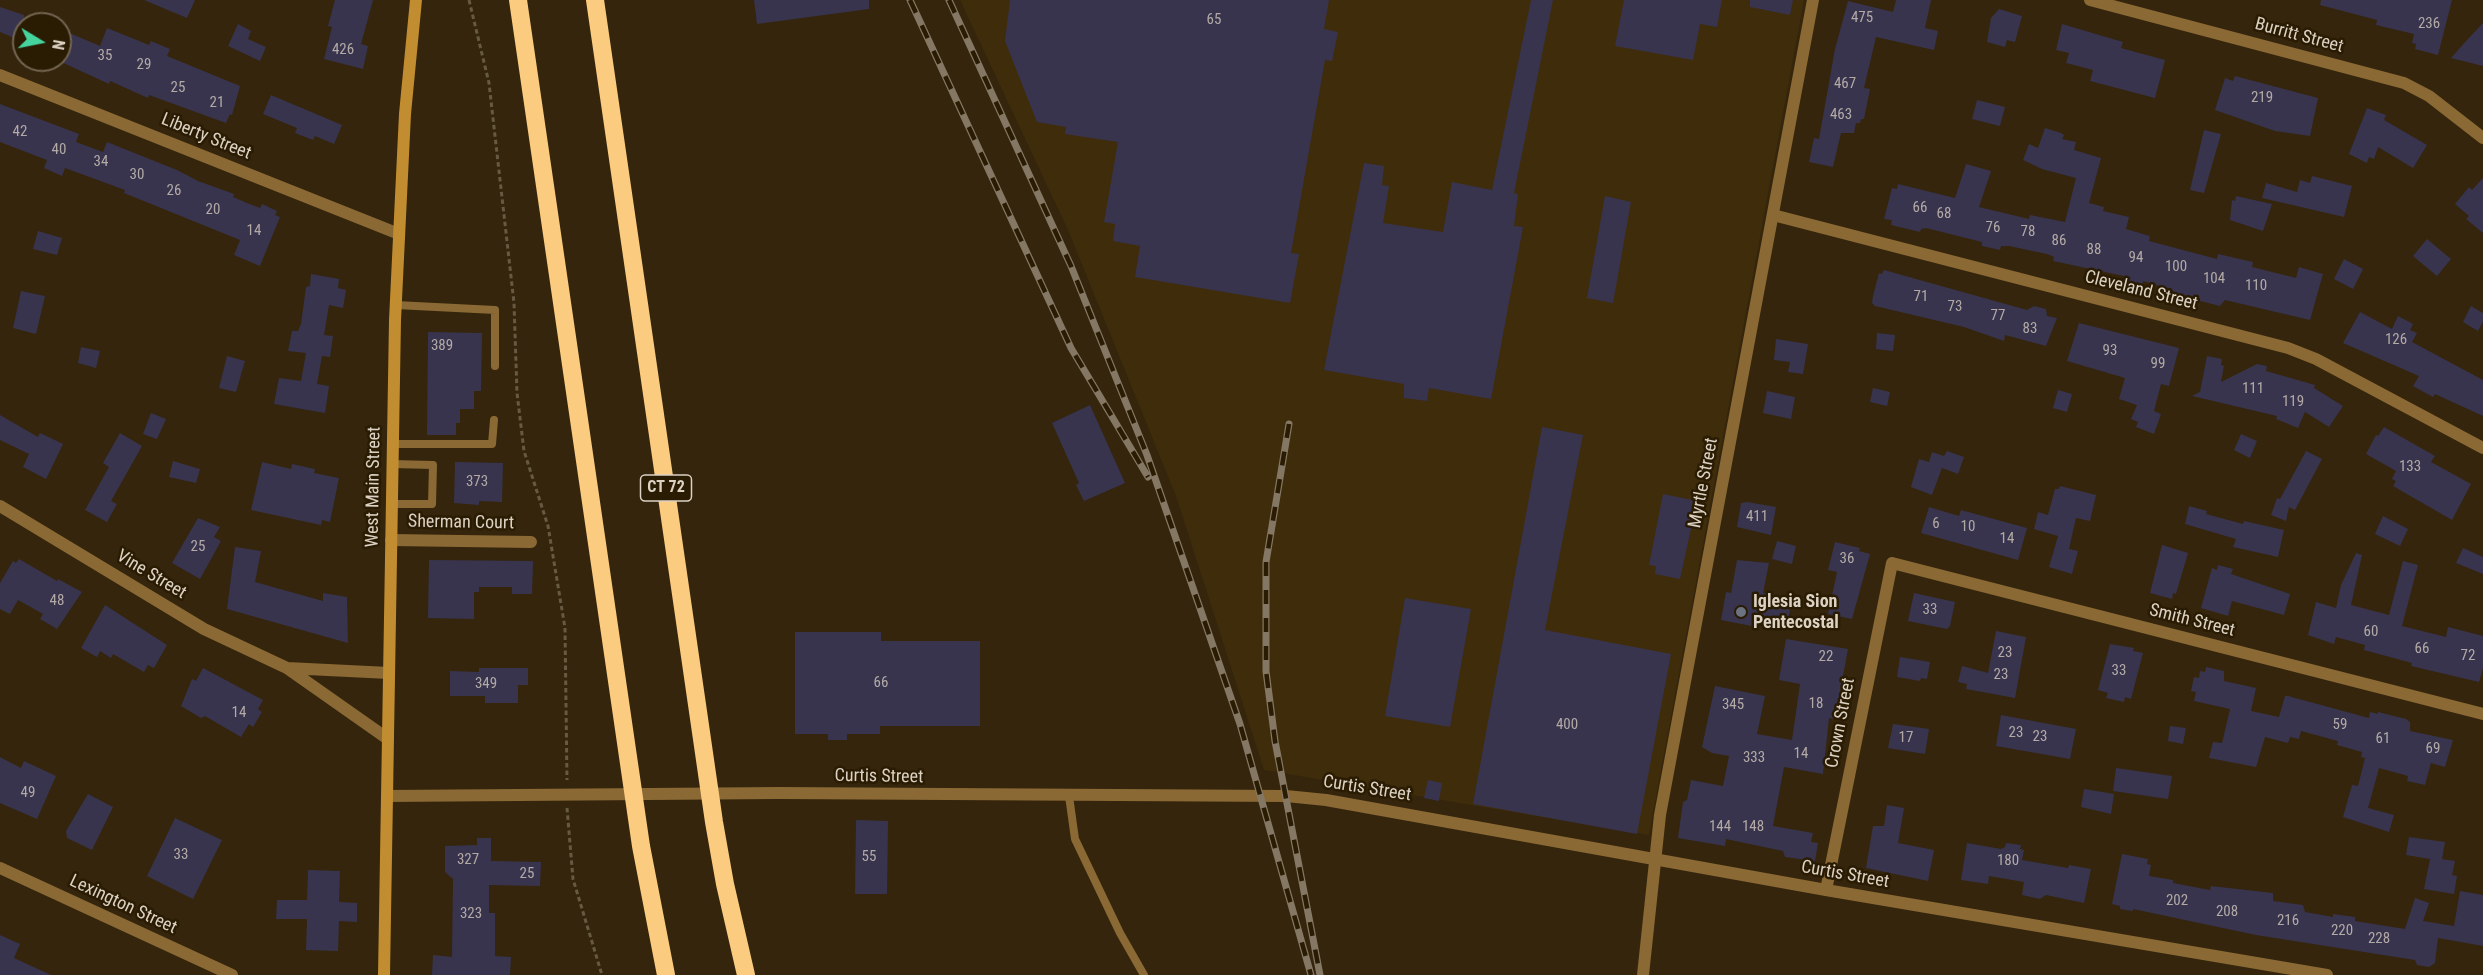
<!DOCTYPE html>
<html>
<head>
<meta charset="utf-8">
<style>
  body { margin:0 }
  #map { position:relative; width:2483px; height:975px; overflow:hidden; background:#34250c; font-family:"Roboto Condensed",sans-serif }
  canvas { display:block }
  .north { position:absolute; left:12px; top:12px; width:60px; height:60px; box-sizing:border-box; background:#2a1b03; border:2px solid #716450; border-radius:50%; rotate:100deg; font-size:16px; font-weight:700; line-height:24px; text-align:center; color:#dcd2c3 }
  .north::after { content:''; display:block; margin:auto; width:21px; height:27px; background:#46d49e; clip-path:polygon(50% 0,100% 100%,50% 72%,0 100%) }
</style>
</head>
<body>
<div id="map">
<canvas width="2483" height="975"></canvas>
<div class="north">N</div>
</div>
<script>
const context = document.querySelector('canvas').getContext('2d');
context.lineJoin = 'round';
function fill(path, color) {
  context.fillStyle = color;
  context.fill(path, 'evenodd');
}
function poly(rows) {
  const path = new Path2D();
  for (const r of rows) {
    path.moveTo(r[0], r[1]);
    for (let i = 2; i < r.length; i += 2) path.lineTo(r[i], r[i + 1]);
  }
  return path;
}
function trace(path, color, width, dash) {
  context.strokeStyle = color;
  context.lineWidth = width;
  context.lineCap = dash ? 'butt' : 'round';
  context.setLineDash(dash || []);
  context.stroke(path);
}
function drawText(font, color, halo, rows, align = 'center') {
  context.font = font + ' "Roboto Condensed",sans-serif';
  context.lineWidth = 5;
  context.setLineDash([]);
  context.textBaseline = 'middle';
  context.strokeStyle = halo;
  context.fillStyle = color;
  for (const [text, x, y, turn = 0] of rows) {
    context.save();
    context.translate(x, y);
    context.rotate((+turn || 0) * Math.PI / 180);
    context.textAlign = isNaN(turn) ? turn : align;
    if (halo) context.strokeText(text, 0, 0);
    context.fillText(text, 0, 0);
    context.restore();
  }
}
fill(poly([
  [960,0,1804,0,1649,835,1264,770,1176,496,1068,230]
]), '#3f2c0b');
fill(poly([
  [144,0,195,0,187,18],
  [335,0,373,0,361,44,368,46,363,69,324,59,332,27,328,26],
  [754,0,869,0,869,9,757,24],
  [1010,0,1329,0,1324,29,1338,32,1332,61,1325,60,1291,253,1299,254,1290,303,1135,277,1140,246,1113,241,1115,224,1104,222,1118,142,1065,134,1066,127,1037,122,1005,41],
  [1531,0,1553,0,1514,193,1518,194,1514,226,1523,227,1491,399,1429,388,1427,401,1404,398,1404,384,1324,370,1364,163,1384,166,1382,185,1389,186,1383,223,1443,232,1452,182,1492,190],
  [1624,0,1722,0,1717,27,1700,24,1693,60,1615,46],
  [1750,0,1793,0,1790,15,1750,7],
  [1896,0,1931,0,1925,28,1938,31,1934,50,1876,37,1864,88,1870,89,1864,119,1861,119,1860,123,1856,123,1854,133,1841,133,1833,167,1809,162,1814,138,1819,139,1835,49,1848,1,1893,12],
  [2321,0,2452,0,2438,55,2415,49,2416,44,2412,43,2414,34,2376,25,2377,20,2320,5],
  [0,7,24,15,24,42,0,32],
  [1999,9,2022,16,2015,42,2007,40,2005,47,1987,42,1991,18],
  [2483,23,2483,66,2451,58,2467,40],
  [238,24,251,31,248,39,266,47,260,61,228,46],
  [2062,24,2123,42,2121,48,2165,60,2155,98,2090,81,2093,70,2066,63,2069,53,2056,50],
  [107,28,149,45,151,41,170,49,167,56,240,86,232,115,230,114,226,123,149,95,148,98,110,81,109,84,57,60,67,60,60,57,60,29,100,46],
  [2235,76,2318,98,2310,136,2275,131,2215,110,2225,78,2233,81],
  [271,95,342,125,334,144,315,136,313,140,295,133,297,128,263,114],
  [1977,100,2005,107,2000,126,1972,119],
  [0,104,79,134,76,142,103,152,107,142,177,170,198,181,234,194,233,197,247,203,260,208,262,204,277,211,275,215,280,217,260,266,234,255,240,240,124,193,125,190,65,168,62,176,44,168,47,160,0,142],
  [2367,108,2386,115,2384,120,2427,145,2413,168,2378,147,2374,159,2369,157,2367,163,2349,154],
  [2045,128,2061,133,2064,135,2062,139,2076,142,2074,150,2101,158,2089,203,2104,207,2103,211,2129,217,2126,229,2150,236,2149,241,2217,259,2218,254,2253,262,2252,267,2296,278,2299,267,2323,274,2310,320,2225,300,2220,306,2169,293,2170,289,2143,281,2142,287,2123,282,2124,276,2053,261,2054,257,2047,254,2009,246,2001,246,2000,250,1982,246,1982,242,1926,228,1921,229,1920,232,1891,225,1892,220,1884,219,1892,188,1897,189,1898,184,1955,198,1966,164,1991,171,1979,207,2029,219,2030,215,2065,222,2076,178,2042,169,2023,160,2029,144,2038,148],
  [2204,130,2221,134,2204,193,2190,190],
  [2312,176,2352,186,2344,217,2262,198,2266,183,2297,192,2300,180,2310,183],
  [2483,178,2483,233,2466,219,2469,216,2455,204,2469,187,2472,190],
  [1605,196,1631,202,1613,303,1587,298],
  [2236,196,2272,204,2263,231,2230,220,2232,200,2235,201],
  [38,231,62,238,57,255,33,249],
  [2427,239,2451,259,2437,276,2413,256],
  [2344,259,2363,269,2353,289,2334,279],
  [1884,270,2027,310,2034,306,2046,309,2047,316,2057,318,2046,346,2005,335,2004,341,1964,327,1875,306,1872,303,1873,296,1879,273,1882,274],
  [311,274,339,279,338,288,346,290,343,308,329,305,324,335,333,336,330,357,322,356,317,384,329,386,325,413,274,404,279,378,301,381,306,353,288,351,292,331,298,331,301,324,306,287,310,286],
  [21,291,45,296,36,334,13,328],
  [2471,306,2483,313,2483,322,2478,331,2463,322],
  [2360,312,2392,329,2398,316,2413,324,2410,330,2417,333,2412,342,2483,380,2483,416,2435,394,2433,397,2413,386,2419,376,2343,343],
  [2079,323,2179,348,2169,386,2161,384,2154,411,2161,414,2154,434,2136,427,2138,422,2131,419,2137,405,2119,399,2125,378,2067,361],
  [428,332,482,333,481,391,474,391,474,409,460,409,460,423,456,423,456,435,427,435],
  [1877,333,1895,335,1893,351,1876,349],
  [1776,339,1808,344,1803,374,1788,372,1790,362,1774,360],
  [81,347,100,351,96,368,78,363],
  [227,356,245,361,236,392,219,388],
  [2207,356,2222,359,2221,365,2224,366,2221,382,2257,364,2267,366,2266,371,2315,385,2314,388,2343,406,2329,427,2305,412,2298,428,2276,419,2277,416,2192,396,2200,392],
  [1873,388,1890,392,1887,406,1870,402],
  [2058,390,2072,394,2067,412,2053,408],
  [1767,391,1795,397,1791,419,1763,413],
  [1090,405,1125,483,1084,501,1076,485,1079,483,1052,423],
  [151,413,166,419,157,439,143,434],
  [0,415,38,437,40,433,63,444,46,479,23,467,29,454,0,440],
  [1542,427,1583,435,1545,630,1671,654,1637,834,1473,804],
  [2384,427,2435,456,2431,462,2471,484,2452,520,2393,486,2396,481,2392,479,2396,471,2366,454,2376,435,2378,436],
  [120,433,142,446,111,501,117,504,107,522,85,510,109,467,103,463],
  [2241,434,2257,441,2250,458,2234,450],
  [1947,451,1964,457,1958,474,1942,468,1932,495,1911,487,1919,459,1929,462,1932,452,1944,456],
  [2306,451,2322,459,2295,510,2289,507,2286,521,2271,515,2277,498,2280,499],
  [173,461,200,469,196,483,169,477],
  [262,462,291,469,292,464,315,469,314,473,339,478,330,522,322,520,321,525,251,510],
  [455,462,503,463,502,502,479,501,479,505,454,503],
  [2060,486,2096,495,2090,521,2076,518,2069,549,2078,551,2072,574,2049,567,2058,536,2034,529,2038,512,2048,515,2055,489,2059,489],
  [1663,494,1697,501,1680,579,1655,574,1656,566,1649,565],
  [1747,502,1776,507,1771,535,1737,527,1741,503],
  [2189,506,2207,511,2206,514,2243,524,2244,521,2284,530,2278,557,2233,547,2236,539,2185,524],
  [1929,507,1959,516,1961,510,2027,528,2018,560,1921,533],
  [2383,516,2408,529,2400,546,2375,534],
  [198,518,220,527,214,537,221,541,200,579,172,563],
  [1777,541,1796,546,1792,564,1772,559],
  [1835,542,1860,548,1859,551,1870,554,1852,619,1828,614,1837,572,1828,570],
  [2162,545,2188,553,2176,594,2173,593,2172,599,2150,593],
  [235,547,261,551,255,582,323,601,323,593,347,597,348,643,227,609],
  [2463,548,2483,557,2483,574,2456,563],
  [2356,553,2362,555,2351,605,2389,615,2403,561,2418,565,2402,626,2446,637,2448,627,2483,636,2483,668,2479,682,2411,666,2412,663,2364,650,2365,645,2336,637,2334,644,2308,635,2316,602,2336,608,2341,585],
  [19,559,57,581,58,579,82,592,57,629,40,619,43,614,18,600,10,614,0,609,0,583,13,561,16,563],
  [429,560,533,561,532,594,512,594,512,587,479,587,479,592,474,592,474,619,428,618],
  [1737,560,1769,563,1763,593,1792,598,1787,628,1758,623,1757,627,1721,620,1726,592,1731,593],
  [2218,565,2233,569,2231,574,2290,594,2284,615,2232,601,2228,616,2201,608,2212,568,2217,570],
  [1914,593,1955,602,1950,626,1947,629,1908,621],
  [1405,598,1471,609,1450,727,1385,716],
  [105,605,167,645,154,668,148,665,144,672,113,654,111,658,100,651,97,657,81,648],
  [1996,631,2026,637,2015,698,1966,689,1967,684,1958,682,1962,666,1988,673],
  [795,632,881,632,881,641,980,641,980,726,880,726,880,734,847,734,847,740,828,740,828,734,795,734],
  [1786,639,1848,649,1835,719,1829,718,1823,774,1784,767,1773,826,1813,833,1811,842,1818,843,1815,861,1785,857,1783,851,1726,839,1725,846,1678,838,1683,802,1687,800,1691,780,1723,786,1729,756,1712,753,1702,747,1715,686,1765,696,1757,734,1792,740,1800,684,1779,680],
  [2110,644,2134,648,2133,651,2143,653,2131,699,2125,697,2124,702,2106,698,2108,693,2098,690],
  [1900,657,1930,662,1927,679,1921,678,1920,681,1897,677],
  [2206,667,2224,671,2224,681,2256,688,2251,711,2279,717,2285,696,2288,696,2369,718,2370,712,2378,714,2378,712,2406,719,2410,722,2410,731,2453,740,2445,767,2431,763,2425,785,2407,781,2408,776,2379,768,2368,808,2394,815,2389,832,2343,817,2352,785,2358,786,2365,758,2361,757,2362,752,2337,745,2338,741,2301,731,2299,739,2290,737,2288,743,2265,737,2256,767,2209,758,2213,742,2222,743,2230,709,2194,701,2196,692,2191,691,2194,677,2199,678,2200,671,2205,672],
  [203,668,263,700,258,709,262,712,253,727,249,724,241,737,205,716,201,718,181,706,192,679,196,681],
  [479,668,528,668,528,685,518,685,518,703,485,703,485,696,450,696,450,671,479,672],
  [2001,715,2076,729,2070,759,1996,746],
  [1893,724,1929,729,1925,754,1888,748],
  [2170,726,2186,728,2183,744,2168,741],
  [0,757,21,768,24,761,56,776,37,819,0,803],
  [2116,768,2172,776,2168,799,2113,791],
  [1428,780,1442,783,1439,801,1424,798],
  [2084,789,2114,794,2111,814,2081,807],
  [88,794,113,807,92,850,67,838,66,831],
  [1887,805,1904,808,1898,843,1934,850,1928,881,1866,868,1873,826,1884,826],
  [175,818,222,840,193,899,147,876],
  [856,820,888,821,887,894,855,894],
  [2409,837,2445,842,2442,859,2455,861,2452,875,2457,876,2454,894,2424,889,2430,859,2406,855],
  [477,838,491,838,491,861,541,862,540,886,489,885,489,913,495,913,495,956,511,957,510,975,432,975,433,955,452,957,453,879,445,872,445,846,477,845],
  [1967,843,2001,849,2005,847,2006,843,2021,845,2020,849,2024,850,2022,860,2068,868,2069,865,2091,869,2084,903,2046,895,2040,899,2022,895,2024,882,1989,876,1988,884,1961,880],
  [2122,854,2148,859,2147,864,2151,865,2149,876,2173,880,2173,883,2210,890,2211,886,2273,893,2273,901,2303,905,2305,912,2333,917,2333,914,2355,917,2355,921,2405,929,2415,898,2429,903,2423,921,2454,926,2460,891,2483,895,2483,946,2438,938,2435,963,2429,967,2417,965,2415,960,2256,935,2133,909,2133,911,2120,909,2120,906,2112,904],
  [308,870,340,871,339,902,357,903,357,922,339,921,338,951,306,950,307,919,276,919,277,900,307,900],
  [0,935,20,944,14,958,51,975,0,975]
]), '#38344e');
trace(poly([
  [469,0,489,83,514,303,517,393,524,451,548,526,565,628,567,780],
  [567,808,573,879,602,975]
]), '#675a44', 3, [4.5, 3]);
trace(poly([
  [396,305,495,310,495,366],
  [392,444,492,444,494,420],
  [392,504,432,504,433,465,392,464],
  [1069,796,1075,839,1120,933,1144,975]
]), '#8a6934', 8);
trace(poly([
  [0,75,399,234],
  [1773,215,2288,348,2316,359,2483,448],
  [0,506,204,629,287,668],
  [391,540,531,542],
  [388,739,287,668,389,673],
  [387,796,779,793,1286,796,1326,800,1826,890,2327,975],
  [0,868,232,975],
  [1826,890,1892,563,2483,714]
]), '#8a6934', 12);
trace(poly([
  [2090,0,2404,83,2429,96,2483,138],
  [1643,975,1660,815,1813,0]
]), '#8a6934', 12);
trace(poly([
  [384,975,395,320,405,114,416,0]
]), '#c18d30', 12);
trace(poly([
  [518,0,641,846,666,975],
  [595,0,714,822,725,884,746,975]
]), '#fbcb7f', 18);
const rail = poly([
  [910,0,1071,348,1148,477],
  [949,0,1071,266,1147,455,1240,724,1311,975],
  [1289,424,1266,562,1266,671,1275,741,1320,975]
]);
trace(rail, '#847763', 7);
trace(rail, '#2a1b03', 4.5, [14]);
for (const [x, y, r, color] of [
  [1741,612,6,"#6b7280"]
]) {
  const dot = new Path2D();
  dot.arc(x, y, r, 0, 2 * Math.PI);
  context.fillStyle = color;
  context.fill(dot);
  trace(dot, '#2a1b03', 2);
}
drawText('15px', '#b3aaa6', null, [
  ["475",1862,18],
  ["65",1214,20],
  ["236",2429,24],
  ["426",343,50],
  ["35",105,56],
  ["29",144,65],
  ["467",1845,84],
  ["25",178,88],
  ["219",2262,98],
  ["21",217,103],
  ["463",1841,115],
  ["42",20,132],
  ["40",59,150],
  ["34",101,162],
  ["30",137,175],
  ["26",174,191],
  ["66",1920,208],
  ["20",213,210],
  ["68",1944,214],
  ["76",1993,228],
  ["14",254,231],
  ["78",2028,232],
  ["86",2059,241],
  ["88",2094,250],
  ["94",2136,258],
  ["100",2176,267],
  ["104",2214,279],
  ["110",2256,286],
  ["71",1921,297],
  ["73",1955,307],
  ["77",1998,316],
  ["83",2030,329],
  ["126",2396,340],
  ["389",442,346],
  ["93",2110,351],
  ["99",2158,364],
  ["111",2253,389],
  ["119",2293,402],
  ["133",2410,467],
  ["373",477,482],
  ["411",1757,517],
  ["6",1936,524],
  ["10",1968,527],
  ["14",2007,539],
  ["25",198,547],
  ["36",1847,559],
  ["48",57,601],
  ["33",1930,610],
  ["60",2371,632],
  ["66",2422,649],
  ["23",2005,653],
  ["72",2468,656],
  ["22",1826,657],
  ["33",2119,671],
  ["23",2001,675],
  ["66",881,683],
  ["349",486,684],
  ["18",1816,704],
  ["345",1733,705],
  ["14",239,713],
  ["400",1567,725],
  ["59",2340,725],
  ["23",2016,733],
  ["23",2040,737],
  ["17",1906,738],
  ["61",2383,739],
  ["69",2433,749],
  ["14",1801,754],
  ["333",1754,758],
  ["49",28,793],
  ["144",1720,827],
  ["148",1753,827],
  ["33",181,855],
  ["55",869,857],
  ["327",468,860],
  ["180",2008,861],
  ["25",527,874],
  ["202",2177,901],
  ["208",2227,912],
  ["323",471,914],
  ["216",2288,921],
  ["220",2342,931],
  ["228",2379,939]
]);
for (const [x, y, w] of [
  [666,488,51]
]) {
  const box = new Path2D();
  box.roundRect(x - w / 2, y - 13, w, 26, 4.5);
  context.fillStyle = '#2a1b03';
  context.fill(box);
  trace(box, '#dcd2c3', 1.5);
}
drawText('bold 16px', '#dcd2c3', null, [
  ["CT 72",666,488]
]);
drawText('18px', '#dcd2c3', '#2a1b03', [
  ["Burritt Street",2299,36,15],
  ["Liberty Street",206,137,22],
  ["Cleveland Street",2141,291,14],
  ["Myrtle Street",1704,483,-79],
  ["West Main Street",374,487,-89],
  ["Sherman Court",461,523,1],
  ["Vine Street",151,575,31],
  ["Smith Street",2192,621,14],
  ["Crown Street",1841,723,-79],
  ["Curtis Street",879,777,1],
  ["Curtis Street",1367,789,9],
  ["Curtis Street",1845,875,10],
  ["Lexington Street",123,905,25]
]);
drawText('bold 18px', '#dcd2c3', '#2a1b03', [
  ["Iglesia Sion",1753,602],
  ["Pentecostal",1753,623]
], 'left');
</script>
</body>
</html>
